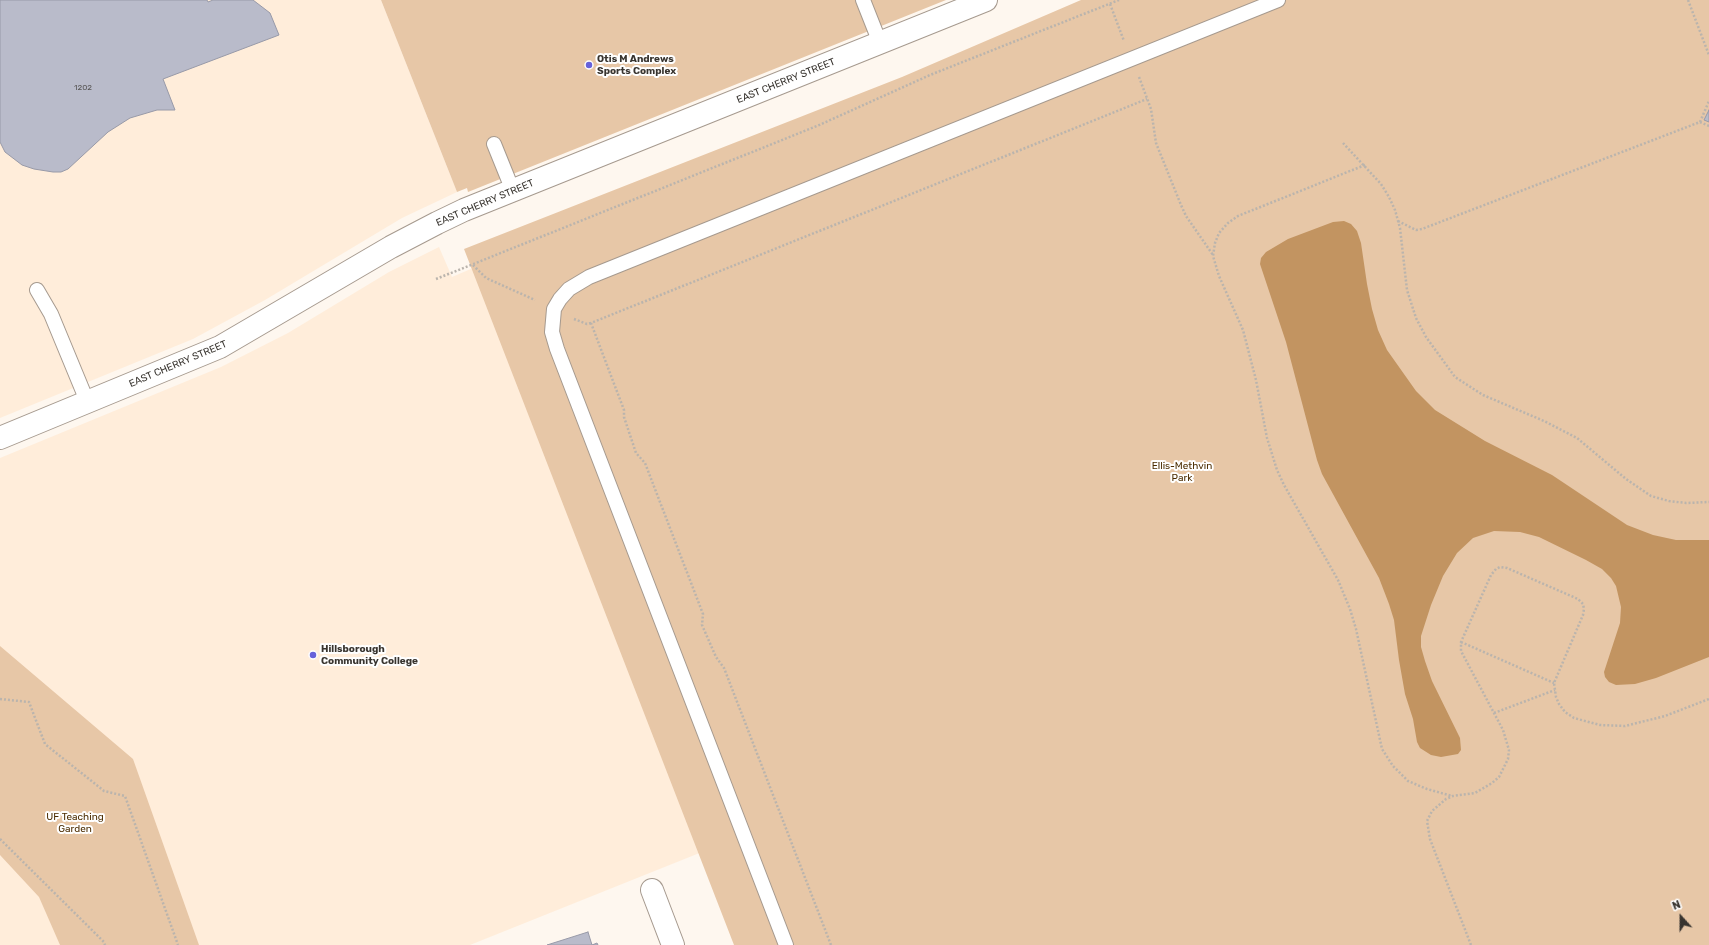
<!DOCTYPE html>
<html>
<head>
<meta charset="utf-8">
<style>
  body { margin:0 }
  #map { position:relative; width:1709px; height:945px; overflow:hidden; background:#fef7ef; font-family:Rubik,sans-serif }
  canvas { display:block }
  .north { position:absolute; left:1661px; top:897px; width:40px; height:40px; -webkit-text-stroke:3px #fff; paint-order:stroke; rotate:339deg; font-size:11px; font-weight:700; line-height:16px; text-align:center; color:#38342f }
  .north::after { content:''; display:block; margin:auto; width:14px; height:18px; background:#38342f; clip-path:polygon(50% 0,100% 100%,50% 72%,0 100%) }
</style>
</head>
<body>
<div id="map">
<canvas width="1709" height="945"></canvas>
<div class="north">N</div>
</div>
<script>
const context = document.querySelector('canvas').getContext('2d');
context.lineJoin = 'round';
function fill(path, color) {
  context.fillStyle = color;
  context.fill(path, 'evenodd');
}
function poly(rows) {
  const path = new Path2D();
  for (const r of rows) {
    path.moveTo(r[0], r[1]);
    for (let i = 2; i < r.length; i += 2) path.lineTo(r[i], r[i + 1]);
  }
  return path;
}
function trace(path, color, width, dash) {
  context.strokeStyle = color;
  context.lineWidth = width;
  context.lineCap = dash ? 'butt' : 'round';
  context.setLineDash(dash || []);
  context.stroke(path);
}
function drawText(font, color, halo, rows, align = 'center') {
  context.font = font + ' Rubik,sans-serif';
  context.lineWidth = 4;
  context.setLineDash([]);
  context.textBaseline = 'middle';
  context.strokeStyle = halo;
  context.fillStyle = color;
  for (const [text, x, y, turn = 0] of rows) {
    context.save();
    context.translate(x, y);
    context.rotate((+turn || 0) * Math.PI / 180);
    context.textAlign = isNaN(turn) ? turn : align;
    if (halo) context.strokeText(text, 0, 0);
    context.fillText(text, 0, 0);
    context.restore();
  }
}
fill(poly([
  [0,0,381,0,457,192,402,218,265,300,193,339,0,418],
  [439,247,452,277,473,268,497,319,702,852,470,945,0,945,0,458,221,367,288,333,389,272]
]), '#ffedda');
fill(poly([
  [381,0,946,0,468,192,467,188,457,192],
  [1081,0,1709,0,1709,945,734,945,464,249,902,77],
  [0,646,133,759,199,945,60,945,39,897,0,855]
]), '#e7c7a7');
fill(poly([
  [1344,221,1351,224,1357,231,1361,243,1367,284,1372,309,1378,330,1387,350,1416,391,1435,410,1485,441,1552,475,1627,525,1653,535,1676,540,1709,540,1709,657,1656,678,1635,684,1616,685,1609,682,1605,677,1604,672,1620,623,1621,607,1616,586,1611,578,1602,569,1586,560,1539,537,1520,532,1494,531,1473,538,1457,553,1443,576,1431,605,1421,636,1421,647,1425,661,1432,681,1460,738,1461,750,1458,754,1441,757,1431,755,1420,748,1417,742,1413,719,1405,694,1399,660,1394,620,1389,604,1379,578,1322,474,1317,460,1286,342,1260,264,1261,258,1266,252,1288,239,1333,222]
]), '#c29461');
const building = poly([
  [0,0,207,0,208,2,213,0,253,0,270,13,279,35,163,79,175,110,157,110,130,118,108,132,68,169,61,172,53,172,34,169,22,165,5,152,0,142,0,0],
  [1709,110,1709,122,1704,120,1709,110],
  [588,932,592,945,597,943,598,945,547,945,588,932]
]);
fill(building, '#b9bbca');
trace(building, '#989aa8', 1);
const lane = poly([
  [863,0,880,43],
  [494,144,513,191],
  [37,290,51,314,87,401],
  [786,945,557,349,552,332,554,309,560,299,569,289,589,277,1278,0]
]);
const street = poly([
  [652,890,673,945]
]);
const secondary = poly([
  [0,438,220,347,391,247,437,223,464,210,986,0]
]);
trace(lane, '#a69a8f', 16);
trace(street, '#a69a8f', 24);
trace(secondary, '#a69a8f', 24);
trace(poly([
  [1688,0,1709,55],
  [1110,4,1124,41],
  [1139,77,1151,109,1156,143,1181,205,1186,216,1213,255],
  [1700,122,1709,101],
  [1343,143,1381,184,1389,197,1395,210,1400,228,1407,290,1416,318,1426,337,1455,377,1483,395,1544,421,1577,438,1626,479,1651,496,1669,501,1686,503,1709,502],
  [1365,165,1238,216,1228,223,1219,233,1215,243,1213,256,1219,276,1243,330,1256,380,1267,438,1277,470,1284,485,1338,580,1350,609,1356,629,1382,749,1393,766,1408,781,1427,789,1452,796],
  [1398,221,1416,230,1422,229,1700,122,1709,126],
  [473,265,486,278,535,300],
  [436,279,817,126,930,75,1119,0],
  [574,319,587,324,591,323],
  [1461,642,1554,683],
  [0,699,29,702,45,744,104,791,125,796,178,945],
  [1494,713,1555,690],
  [0,839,104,942,105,945],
  [831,945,724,668,716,657,702,625,703,614,645,463,636,453,624,417,624,410,591,323,1147,99],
  [1471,945,1430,839,1427,821,1432,811,1446,799,1453,796,1475,793,1492,783,1499,777,1508,759,1509,750,1503,730,1461,651,1461,642,1491,575,1496,569,1500,567,1507,568,1578,599,1583,604,1584,609,1583,615,1554,683,1556,697,1559,704,1565,712,1574,718,1600,725,1625,726,1665,716,1709,699]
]), '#bab4ad', 2.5, [2, 2]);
trace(lane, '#fff', 14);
trace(street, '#fff', 22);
trace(secondary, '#fff', 22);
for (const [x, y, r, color] of [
  [589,65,4,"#6661da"],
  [313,655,4,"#6661da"]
]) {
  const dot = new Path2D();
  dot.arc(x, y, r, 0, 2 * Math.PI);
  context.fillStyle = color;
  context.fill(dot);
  trace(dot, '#fff', 1.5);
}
drawText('8px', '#585656', null, [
  ["1202",83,88]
]);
drawText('bold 10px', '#38342f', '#fff', [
  ["Otis M Andrews",597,59],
  ["Sports Complex",597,71],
  ["Hillsborough",321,649],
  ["Community College",321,661]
], 'left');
drawText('10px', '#38342f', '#fff', [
  ["EAST CHERRY STREET",786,81,-22],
  ["EAST CHERRY STREET",485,203,-23],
  ["EAST CHERRY STREET",178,364,-23]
]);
drawText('10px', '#4b2c01', '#fff', [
  ["Ellis-Methvin",1182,466],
  ["Park",1182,478],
  ["UF Teaching",75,817],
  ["Garden",75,829]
]);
</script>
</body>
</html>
